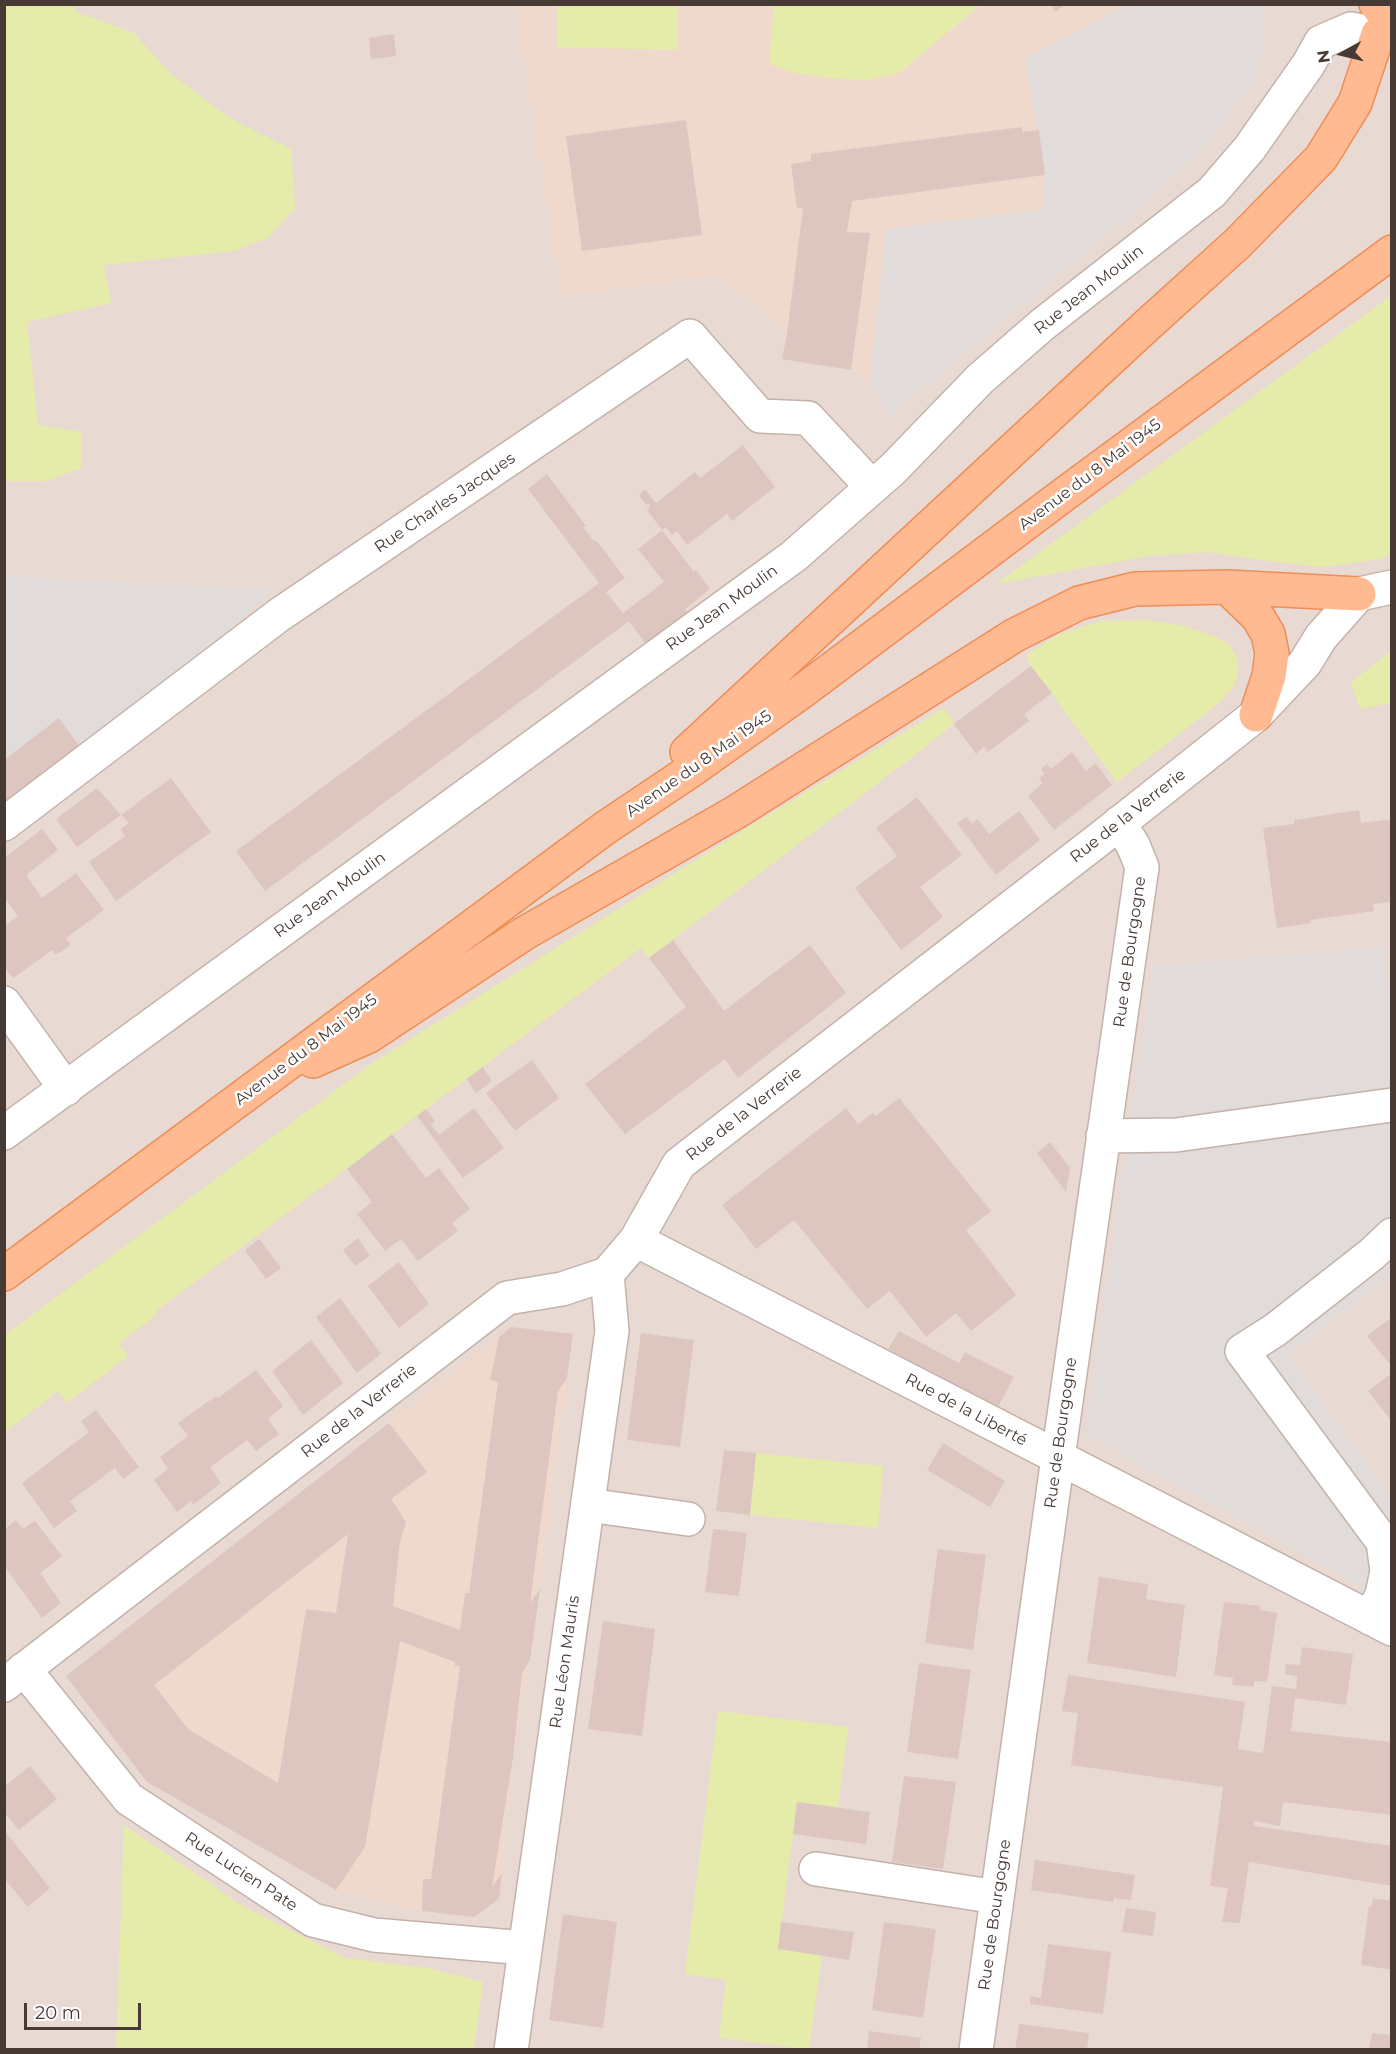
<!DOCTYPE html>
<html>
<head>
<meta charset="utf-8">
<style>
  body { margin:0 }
  #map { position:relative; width:1396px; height:2054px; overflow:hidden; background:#f4eae4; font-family:Montserrat,sans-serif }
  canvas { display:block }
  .frame { position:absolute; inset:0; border:6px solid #473934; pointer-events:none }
  .north { position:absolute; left:1312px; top:24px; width:60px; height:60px; -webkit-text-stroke:4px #fff; paint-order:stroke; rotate:262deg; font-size:16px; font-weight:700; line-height:24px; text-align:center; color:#473934 }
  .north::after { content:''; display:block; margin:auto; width:21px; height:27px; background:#473934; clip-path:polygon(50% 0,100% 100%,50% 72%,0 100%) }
  .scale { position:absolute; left:24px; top:2003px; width:117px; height:27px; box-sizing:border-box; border:3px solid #473934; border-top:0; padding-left:8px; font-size:18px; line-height:21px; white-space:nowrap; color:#473934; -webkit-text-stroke:4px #fff; paint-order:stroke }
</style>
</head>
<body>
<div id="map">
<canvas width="1396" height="2054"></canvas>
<div class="frame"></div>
<div class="north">N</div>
<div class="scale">20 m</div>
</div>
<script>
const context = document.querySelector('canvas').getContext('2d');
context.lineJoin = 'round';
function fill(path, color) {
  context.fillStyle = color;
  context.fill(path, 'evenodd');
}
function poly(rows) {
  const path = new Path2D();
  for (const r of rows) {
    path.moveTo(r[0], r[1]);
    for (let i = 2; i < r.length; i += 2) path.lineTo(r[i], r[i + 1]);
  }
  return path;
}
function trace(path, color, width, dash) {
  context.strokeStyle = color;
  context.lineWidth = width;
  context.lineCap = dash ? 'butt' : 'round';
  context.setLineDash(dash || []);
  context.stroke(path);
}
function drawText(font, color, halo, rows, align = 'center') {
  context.font = font + ' Montserrat,sans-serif';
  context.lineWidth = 5;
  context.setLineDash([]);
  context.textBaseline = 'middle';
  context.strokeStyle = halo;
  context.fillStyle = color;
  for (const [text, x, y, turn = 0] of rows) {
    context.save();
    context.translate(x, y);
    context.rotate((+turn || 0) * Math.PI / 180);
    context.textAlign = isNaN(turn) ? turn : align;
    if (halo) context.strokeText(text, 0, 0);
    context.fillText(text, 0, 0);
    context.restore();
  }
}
fill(poly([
  [5,5,1391,5,1391,2049,5,2049]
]), '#e8dad2');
fill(poly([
  [515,5,1127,5,1067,37,1039,130,1045,175,1043,210,886,229,870,384,851,370,782,359,787,334,719,275,562,296],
  [511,1327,573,1334,530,1660,513,1758,499,1899,474,1917,422,1911,336,1890,147,1782,66,1676]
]), '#efd9cd');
fill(poly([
  [4,5,72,5,77,12,134,33,169,72,229,118,291,149,295,208,268,238,234,251,104,265,111,303,27,322,38,425,81,432,81,468,47,481,5,481],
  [558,5,678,5,677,50,557,47],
  [774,5,774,4,980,5,899,73,867,80,831,78,795,73,769,64],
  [1391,296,1391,553,1380,559,1323,567,1260,560,1207,552,1149,556,996,584],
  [1146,620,1185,626,1221,639,1231,647,1238,660,1238,674,1234,686,1218,704,1117,782,1031,666,1026,655,1057,635,1102,621],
  [1391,651,1391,703,1360,709,1351,682],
  [944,708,954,724,911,758,649,958,641,948,155,1312,157,1315,119,1343,128,1356,67,1403,58,1391,5,1432,5,1335,371,1064,747,828],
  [756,1453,883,1466,878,1528,750,1515],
  [718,1711,848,1727,838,1807,797,1802,778,1949,822,1955,809,2049,719,2038,726,1980,685,1974],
  [124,1825,241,1905,345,1958,427,1968,483,1982,474,2049,116,2049]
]), '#e5eca9');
fill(poly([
  [1127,5,1262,5,1265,35,1254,82,1199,153,1131,214,890,416,870,384,886,229,1043,210,1045,174,1025,59],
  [5,576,273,590,84,753,5,760],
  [1383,947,1392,1016,1391,1275,1289,1355,1391,1499,1391,1576,1377,1595,1085,1434,1153,966]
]), '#e1dcda');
fill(poly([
  [1051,4,1066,4,1055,12],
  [394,34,396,56,371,59,369,38],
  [686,120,702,235,582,251,566,136],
  [1022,127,1022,132,1039,130,1045,175,852,201,847,232,870,233,851,370,782,359,787,334,803,208,797,208,791,164,811,161,811,154],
  [743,445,775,487,732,521,727,514,687,545,677,531,672,535,666,527,662,530,647,510,650,507,648,503,646,505,639,495,645,489,656,503,695,472,700,478],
  [547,474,586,526,583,527,594,541,596,540,625,578,606,592,623,613,664,582,638,549,662,530,694,572,696,570,710,589,685,609,689,616,648,647,629,621,265,891,236,851,599,583,528,489],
  [1031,666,1052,693,1024,714,1029,721,988,752,984,747,976,754,954,724],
  [59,718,84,753,4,812,4,760],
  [1072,752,1086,771,1096,763,1112,785,1054,830,1028,796,1043,783,1039,778,1045,774,1041,769,1047,764,1051,769],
  [171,778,211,832,116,901,89,862,125,836,121,829,129,823,121,815],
  [97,788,121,815,77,847,56,819],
  [917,797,962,855,920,887,943,917,901,950,855,888,897,856,876,828],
  [1359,810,1361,823,1392,819,1392,902,1373,904,1374,911,1310,920,1311,923,1277,928,1263,828,1294,824,1294,820],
  [1019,811,1040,840,996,875,957,823,966,817,972,824,978,819,989,834],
  [42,829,58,850,26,875,42,898,76,873,104,910,66,938,71,944,64,950,55,955,52,950,13,978,4,967,4,926,18,916,4,897,4,858],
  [673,940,724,1011,810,945,846,993,738,1078,725,1059,625,1134,585,1084,686,1007,649,958],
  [532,1060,559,1098,515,1131,486,1093],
  [483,1067,492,1081,476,1093,467,1079],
  [899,1098,991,1211,966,1230,1016,1295,971,1331,956,1313,926,1337,890,1291,867,1309,794,1220,756,1249,722,1205,846,1108,858,1124,873,1113,876,1116],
  [474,1108,504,1148,463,1178,417,1116,426,1109,435,1121,431,1125,439,1135],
  [392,1134,426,1178,439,1168,470,1209,452,1223,458,1231,418,1261,401,1239,385,1251,357,1214,372,1202,347,1169],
  [1050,1142,1070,1168,1066,1192,1037,1153],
  [358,1238,370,1256,355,1266,343,1250],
  [259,1239,281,1268,266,1279,245,1250],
  [399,1262,429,1304,399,1328,368,1286],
  [340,1298,381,1354,357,1373,316,1317],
  [1392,1317,1392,1367,1367,1336],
  [511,1327,573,1334,567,1378,558,1391,530,1603,540,1589,530,1660,522,1673,513,1758,492,1887,502,1873,499,1899,474,1917,422,1911,423,1879,431,1879,460,1666,455,1666,455,1662,400,1641,365,1847,336,1890,147,1782,66,1676,389,1423,427,1472,391,1499,406,1522,400,1542,393,1606,460,1630,465,1593,469,1593,498,1382,490,1380,499,1337],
  [348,1534,336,1613,306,1609,278,1783,188,1729,154,1685],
  [899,1331,959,1363,965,1352,1014,1377,998,1407,888,1349],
  [641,1333,694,1340,680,1447,627,1440],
  [311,1340,343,1383,303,1415,272,1371],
  [256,1370,283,1406,268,1419,279,1434,256,1451,247,1440,228,1454,210,1467,221,1483,193,1505,191,1501,177,1512,154,1480,168,1469,160,1457,188,1436,178,1423,216,1396,218,1398],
  [1392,1373,1392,1422,1368,1391],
  [96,1410,139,1467,123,1479,115,1468,70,1501,77,1511,54,1528,22,1483,89,1432,81,1421],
  [943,1443,1005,1481,990,1507,927,1470],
  [724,1450,756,1453,750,1515,716,1511],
  [16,1520,23,1529,35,1521,62,1556,40,1573,61,1603,42,1618,5,1567,5,1529],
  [713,1529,747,1533,739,1596,705,1592],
  [938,1549,986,1555,973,1650,925,1643],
  [1099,1577,1148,1584,1146,1599,1185,1605,1176,1677,1087,1663],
  [1224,1602,1260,1606,1260,1610,1277,1613,1267,1682,1254,1681,1254,1687,1232,1685,1233,1678,1214,1675],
  [603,1621,655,1629,642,1736,588,1729],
  [1302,1647,1353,1654,1346,1705,1295,1698,1291,1731,1392,1742,1392,1815,1283,1802,1280,1826,1254,1821,1254,1826,1392,1846,1392,1886,1249,1862,1240,1923,1222,1922,1228,1888,1210,1886,1223,1787,1071,1765,1078,1713,1062,1711,1068,1675,1245,1702,1238,1749,1263,1753,1272,1686,1296,1689,1297,1676,1285,1674,1286,1664,1300,1665],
  [919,1663,971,1670,958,1759,907,1752],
  [30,1766,57,1799,19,1830,4,1812,4,1787],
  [904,1776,956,1782,943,1869,892,1862],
  [797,1802,870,1812,866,1844,793,1834],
  [4,1830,50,1888,28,1907,4,1878],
  [1035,1860,1135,1875,1131,1900,1114,1898,1113,1902,1031,1890],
  [1390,1891,1392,1970,1361,1965,1369,1906,1372,1906,1373,1899,1389,1900],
  [1126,1908,1156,1912,1153,1936,1122,1932],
  [563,1914,617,1922,603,2028,549,2020],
  [781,1922,854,1932,849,1960,778,1949],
  [884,1922,936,1929,923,2018,872,2010],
  [1048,1944,1111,1952,1103,2014,1030,2004,1030,1996,1041,1998],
  [1019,2024,1089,2033,1087,2050,1015,2050],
  [869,2031,921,2038,919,2050,867,2050],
  [1372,2033,1392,2035,1392,2050,1369,2050]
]), '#ddc6bf');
const minor = poly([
  [4,824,279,615,690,336,760,416,808,418,872,487],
  [4,1003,66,1089],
  [4,1133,794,556,893,469,980,379,1042,325,1212,192,1249,149,1308,65,1321,42,1351,29,1378,34,1392,23],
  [1103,1136,1176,1135,1392,1105],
  [636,1240,1392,1629],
  [588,1505,688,1519],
  [1370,1618,1382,1595,1387,1571,1383,1542,1242,1351,1275,1330,1372,1254,1392,1235],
  [24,1669,129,1799,313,1920,374,1935,525,1948],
  [4,1685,507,1298,562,1289,607,1274,636,1240,679,1164,1102,837,1256,715,1305,663,1321,637,1359,594,1392,587],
  [816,1869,997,1897],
  [511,2050,612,1331,607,1274],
  [976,2050,1053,1493,1142,867,1133,845,1119,823]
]);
const major = poly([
  [1376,4,1392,24],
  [1227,587,1258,617,1268,634,1272,653,1269,676,1256,715],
  [687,752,1144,328,1238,243,1321,158,1355,103,1378,34],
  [313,1061,369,1036,525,933,736,812,1015,635,1079,603,1135,589,1227,587,1359,594],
  [4,1274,605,828,693,769,804,690,1066,493,1392,252]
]);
trace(minor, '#c3b2a9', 36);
trace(major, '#ef8d58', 36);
trace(minor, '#fff', 33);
trace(major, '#ffba92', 33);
drawText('16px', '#473934', '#fff', [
  ["Rue Jean Moulin",1089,290,-38],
  ["Avenue du 8 Mai 1945",1090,475,-37],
  ["Rue Charles Jacques",445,503,-34],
  ["Rue Jean Moulin",722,608,-36],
  ["Avenue du 8 Mai 1945",699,764,-35],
  ["Rue de la Verrerie",1128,816,-38],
  ["Rue Jean Moulin",330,895,-36],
  ["Rue de Bourgogne",1130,952,-82],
  ["Avenue du 8 Mai 1945",306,1050,-37],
  ["Rue de la Verrerie",744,1114,-38],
  ["Rue de la Liberté",966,1410,28],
  ["Rue de la Verrerie",359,1411,-38],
  ["Rue de Bourgogne",1061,1433,-82],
  ["Rue Léon Mauris",565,1662,-82],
  ["Rue Lucien Pate",241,1872,33],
  ["Rue de Bourgogne",995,1915,-82]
]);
</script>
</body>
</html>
